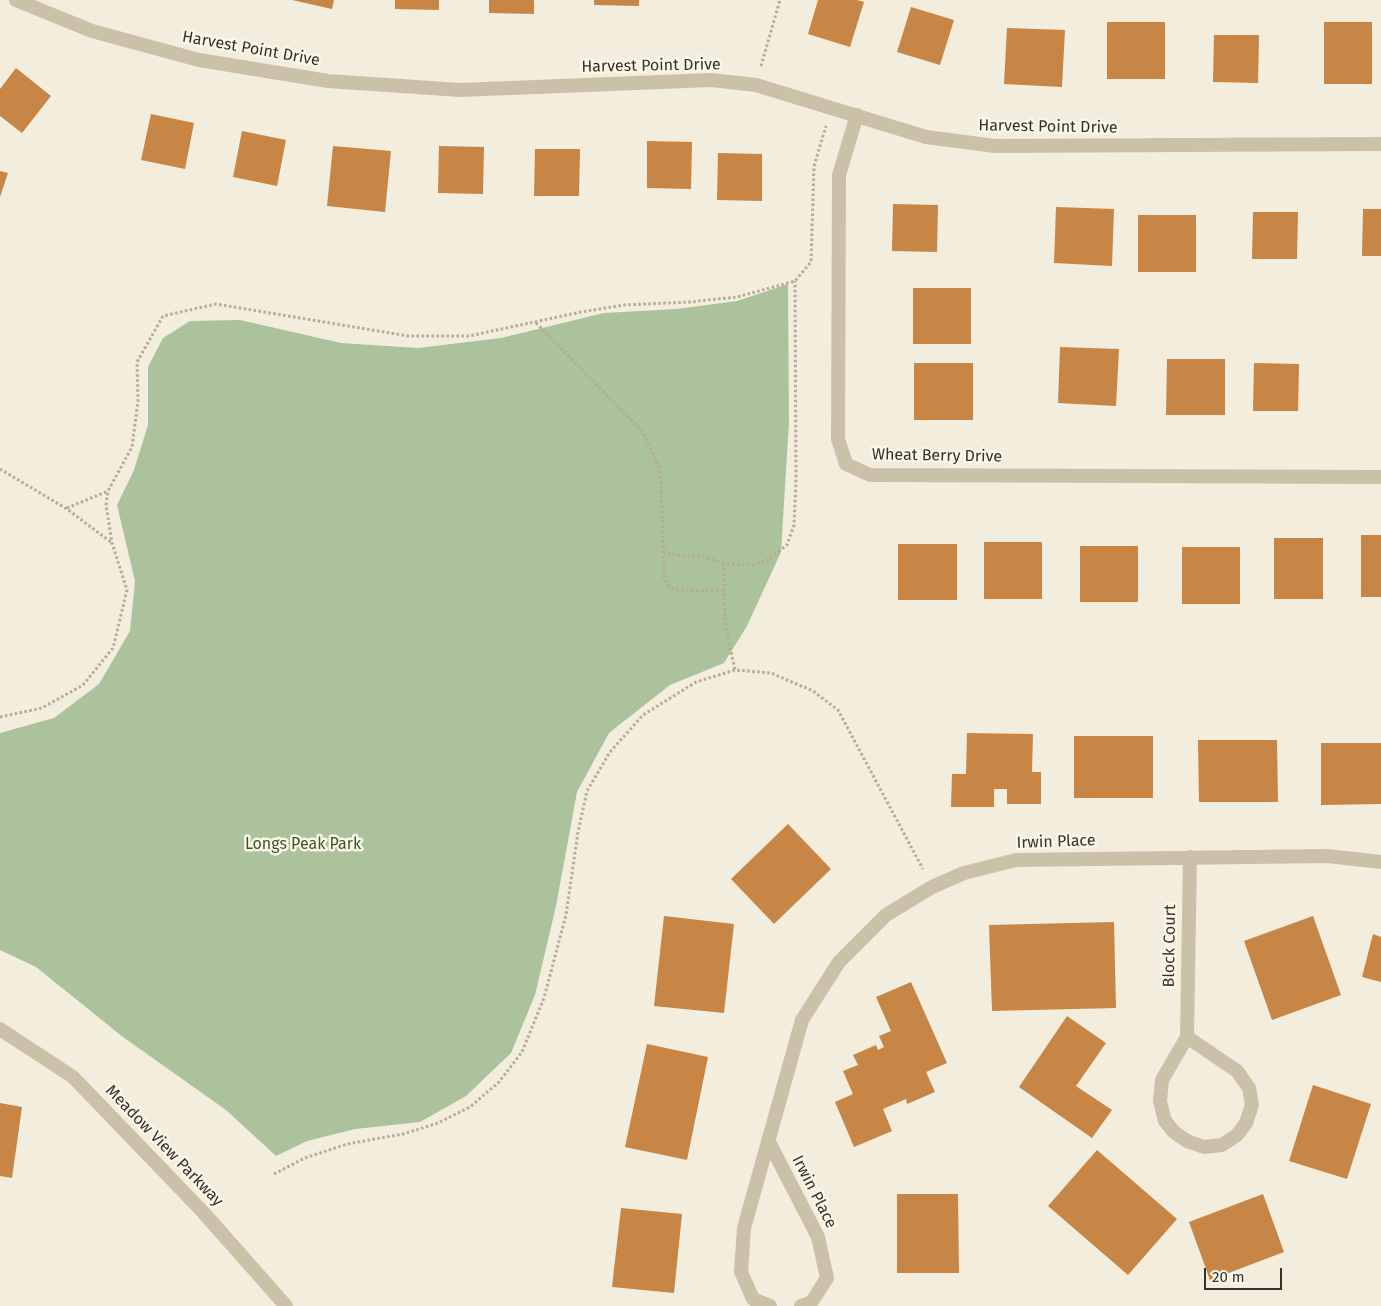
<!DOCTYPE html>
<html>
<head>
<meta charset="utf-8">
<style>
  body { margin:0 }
  #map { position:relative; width:1381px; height:1306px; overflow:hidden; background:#f2eddc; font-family:"Fira Sans",sans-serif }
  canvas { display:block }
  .scale { position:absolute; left:1204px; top:1268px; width:78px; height:22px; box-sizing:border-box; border:2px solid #373128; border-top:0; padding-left:6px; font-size:15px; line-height:18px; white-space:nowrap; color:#373128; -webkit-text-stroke:4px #faf6e8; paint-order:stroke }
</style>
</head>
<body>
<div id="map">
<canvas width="1381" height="1306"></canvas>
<div class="scale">20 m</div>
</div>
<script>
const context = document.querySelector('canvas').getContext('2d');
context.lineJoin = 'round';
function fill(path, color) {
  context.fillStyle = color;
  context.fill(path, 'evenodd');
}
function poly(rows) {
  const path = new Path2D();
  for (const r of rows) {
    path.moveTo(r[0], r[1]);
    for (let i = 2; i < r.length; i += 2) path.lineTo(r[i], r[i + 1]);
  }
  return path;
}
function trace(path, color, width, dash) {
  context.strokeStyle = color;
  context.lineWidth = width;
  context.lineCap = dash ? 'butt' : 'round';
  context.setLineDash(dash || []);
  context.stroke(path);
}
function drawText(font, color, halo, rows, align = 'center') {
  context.font = font + ' "Fira Sans",sans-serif';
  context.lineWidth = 5;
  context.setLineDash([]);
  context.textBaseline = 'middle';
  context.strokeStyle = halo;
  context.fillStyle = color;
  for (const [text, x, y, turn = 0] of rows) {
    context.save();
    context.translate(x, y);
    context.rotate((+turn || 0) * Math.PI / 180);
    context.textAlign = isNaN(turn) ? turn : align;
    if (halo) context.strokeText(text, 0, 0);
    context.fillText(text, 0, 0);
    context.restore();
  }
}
fill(poly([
  [788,284,789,422,781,552,747,626,724,663,670,685,609,733,577,792,556,906,535,995,511,1053,466,1096,420,1122,355,1129,307,1141,276,1156,226,1110,123,1037,36,967,0,950,0,733,54,718,99,684,130,631,135,581,117,505,134,470,148,425,148,367,163,338,190,321,240,320,341,343,418,348,501,338,604,313,677,309,737,301]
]), '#abc29c');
fill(poly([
  [292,0,334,0,332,9],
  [395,0,439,0,439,10,395,9],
  [489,0,534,0,534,14,489,13],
  [594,0,639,0,639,6,594,5],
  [818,0,857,0,864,2,850,47,808,34],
  [911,7,954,20,940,65,897,52],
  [1107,22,1165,22,1165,79,1107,79],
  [1324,22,1372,22,1372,84,1324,84],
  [1007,28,1065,30,1062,87,1004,84],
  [1214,35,1259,35,1258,83,1213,82],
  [16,68,51,96,22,133,0,116,0,89],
  [151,114,194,123,185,169,141,160],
  [242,131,286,140,277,186,233,177],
  [647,141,692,142,691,189,647,188],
  [333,146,391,151,385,212,327,206],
  [439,146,484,147,483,194,438,193],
  [535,149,580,149,579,196,534,196],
  [718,153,762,154,762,201,717,200],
  [0,171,8,173,0,197],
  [893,204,938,205,937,252,892,251],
  [1056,207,1114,209,1112,266,1054,263],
  [1363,209,1381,209,1381,256,1362,256],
  [1253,212,1298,212,1297,259,1252,259],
  [1138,215,1196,215,1196,272,1138,272],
  [913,288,971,288,971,344,913,344],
  [1060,347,1119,349,1116,406,1058,403],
  [1167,359,1225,359,1225,415,1166,415],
  [914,363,973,363,973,420,914,420],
  [1254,363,1299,364,1298,411,1253,411],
  [1361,535,1381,535,1381,597,1361,597],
  [1274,538,1323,538,1323,599,1274,599],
  [984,542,1042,542,1042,599,984,599],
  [898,544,957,544,957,600,898,600],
  [1080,546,1138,546,1138,602,1080,602],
  [1182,547,1240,547,1240,604,1182,604],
  [967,733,1033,734,1032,772,1041,772,1041,804,1007,804,1007,789,994,789,994,807,951,807,952,774,966,774],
  [1074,736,1153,736,1153,798,1074,798],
  [1198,740,1277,740,1278,802,1199,802],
  [1321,743,1381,743,1381,804,1321,805],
  [788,824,831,869,774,924,731,879],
  [664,916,734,924,724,1013,654,1006],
  [1313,916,1341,995,1272,1020,1244,941],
  [1114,922,1116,1008,992,1011,989,925],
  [1373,934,1381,937,1381,982,1362,977],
  [911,982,947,1063,926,1072,935,1092,907,1104,906,1099,883,1109,892,1131,854,1147,835,1102,853,1094,843,1071,858,1065,853,1055,876,1045,878,1050,884,1047,879,1036,891,1031,876,997],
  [1067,1016,1106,1043,1076,1086,1112,1110,1092,1138,1019,1087],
  [647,1044,708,1057,687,1160,625,1147],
  [1313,1085,1371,1104,1347,1179,1289,1161],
  [0,1103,22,1107,12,1178,0,1176],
  [1097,1150,1177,1219,1128,1275,1048,1206],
  [897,1194,958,1194,959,1273,897,1273],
  [1263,1194,1284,1252,1210,1280,1189,1222],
  [621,1208,682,1214,674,1293,612,1287]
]), '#c78645');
trace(poly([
  [761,66,780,0],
  [536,323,643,432,659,468,661,479,664,577,669,587,678,590,724,591,725,624,735,670],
  [0,469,67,509,112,543],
  [67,508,108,491],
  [663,552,680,556,704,556,724,564],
  [724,591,724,564,754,565,766,561,787,545,794,525,796,482,795,281],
  [0,717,42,708,83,685,113,648,127,590,112,543,106,505,108,491,132,447,138,401,137,362,163,316,216,304,408,336,469,336,581,312,624,305,690,302,737,297,795,281,811,262,814,166,826,126],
  [274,1174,305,1158,347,1144,403,1134,438,1123,470,1107,499,1082,522,1052,544,998,566,915,578,832,587,791,610,752,643,715,696,682,735,670,771,673,813,691,838,710,923,869]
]), '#b7ab92', 3, [2.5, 2.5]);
trace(poly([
  [16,0,92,31,199,60,328,81,460,90,712,80,756,85,926,137,995,146,1381,144],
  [857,115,839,175,838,439,846,464,870,475,1381,477],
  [0,1029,73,1077,203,1212,286,1306],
  [1187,1037,1237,1071,1249,1088,1252,1105,1246,1123,1237,1135,1222,1145,1204,1147,1187,1141,1174,1132,1165,1121,1160,1101,1162,1080,1187,1037,1190,857],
  [769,1142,818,1237,827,1278,811,1303,801,1306],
  [770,1306,753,1299,741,1272,744,1228,802,1020,839,962,886,915,932,887,964,873,1016,860,1328,856,1381,862]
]), '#cbc1a8', 14);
drawText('16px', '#373128', '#faf6e8', [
  ["Harvest Point Drive",251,49,10],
  ["Harvest Point Drive",651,66,-1],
  ["Harvest Point Drive",1048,127,1],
  ["Wheat Berry Drive",937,456,1],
  ["Irwin Place",1056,842,-2],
  ["Block Court",1170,946,-89],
  ["Meadow View Parkway",164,1146,46],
  ["Irwin Place",814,1192,63]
]);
drawText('16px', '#3c562b', '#faf6e8', [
  ["Longs Peak Park",303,845]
]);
</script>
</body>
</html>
